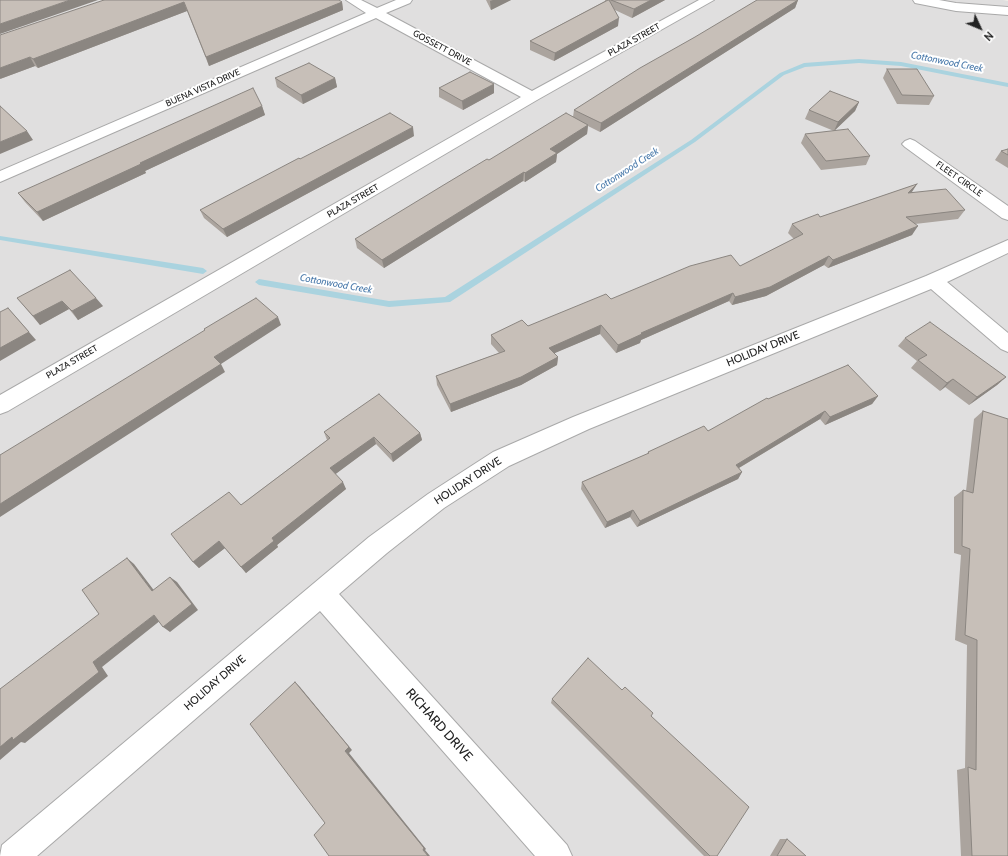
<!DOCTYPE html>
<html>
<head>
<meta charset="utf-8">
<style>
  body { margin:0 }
  #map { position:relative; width:1008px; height:856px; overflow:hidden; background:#f2efe9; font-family:Cabin,sans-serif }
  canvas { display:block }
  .north { position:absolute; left:960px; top:8px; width:40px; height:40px; -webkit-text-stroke:3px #fff; paint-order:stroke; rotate:134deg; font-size:11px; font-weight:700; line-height:16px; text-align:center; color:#222 }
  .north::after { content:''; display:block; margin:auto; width:14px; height:18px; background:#222; clip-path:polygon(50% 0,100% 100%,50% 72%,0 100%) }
</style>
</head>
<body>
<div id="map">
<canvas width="1008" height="856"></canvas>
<div class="north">N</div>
</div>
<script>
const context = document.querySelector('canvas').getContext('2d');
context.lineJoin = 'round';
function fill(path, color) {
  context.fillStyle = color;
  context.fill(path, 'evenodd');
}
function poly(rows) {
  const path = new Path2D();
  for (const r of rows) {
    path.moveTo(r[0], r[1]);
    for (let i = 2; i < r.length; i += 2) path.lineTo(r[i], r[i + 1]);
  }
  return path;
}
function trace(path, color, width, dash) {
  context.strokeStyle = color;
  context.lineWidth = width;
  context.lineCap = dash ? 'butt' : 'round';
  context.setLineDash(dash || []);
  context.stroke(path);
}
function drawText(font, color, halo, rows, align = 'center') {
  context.font = font + ' Cabin,sans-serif';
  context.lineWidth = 4;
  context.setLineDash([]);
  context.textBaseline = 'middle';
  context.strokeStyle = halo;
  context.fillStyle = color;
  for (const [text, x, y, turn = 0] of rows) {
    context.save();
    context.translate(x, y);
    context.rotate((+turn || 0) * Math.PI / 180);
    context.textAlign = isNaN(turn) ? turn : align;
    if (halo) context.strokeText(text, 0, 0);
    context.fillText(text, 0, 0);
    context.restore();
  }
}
fill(poly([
  [0,0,1003,0,1008,1,1008,856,0,856]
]), '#e0dfdf');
fill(poly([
  [859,59,901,62,1008,83,1008,87,901,66,859,63,805,67,784,75,695,142,450,302,389,307,259,285,255,282,259,279,389,301,445,297,691,140,780,73,804,63,859,59],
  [0,236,203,268,207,271,203,274,0,240,0,236]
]), '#aad3df');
const minor = poly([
  [346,0,361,0,377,8,396,0,412,0,410,3,386,13,532,91,699,0,714,0,537,100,8,411,0,414,0,395,521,97,376,18,0,182,0,171,366,13,346,0],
  [913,0,939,0,956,3,1008,7,1008,15,956,11,915,3,913,0],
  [910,139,915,141,1008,206,1008,220,1002,218,905,147,902,144,905,141,910,139],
  [1008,240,1008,253,947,282,1008,333,1008,352,1001,349,931,289,589,429,509,466,444,508,387,553,339,594,567,845,572,856,535,856,320,611,37,856,0,856,2,845,369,537,428,494,493,452,573,417,926,276,1008,240]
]);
trace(minor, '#a9a9a9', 2);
fill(minor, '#fff');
fill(poly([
  [104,0,342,2,343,10,209,66,187,11,38,68,35,66,0,79],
  [486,0,511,0,491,10],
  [605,0,665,0,632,18,615,10,618,26,554,61,530,50,530,41,605,1],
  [798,0,795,8,600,132,588,126,587,134,557,154,556,162,525,182,523,181,384,268,357,248,355,239,489,160,573,117,574,110],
  [887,69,934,96,929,105,897,104,883,78],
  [275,78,335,78,337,87,303,104,277,87],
  [439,88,494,93,463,110,439,97],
  [859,102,855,111,834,131,870,156,866,165,821,170,801,143,805,134,834,131,805,119,809,110],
  [262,106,265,115,145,171,146,173,43,221,25,202,18,193],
  [414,136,227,237,204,218,200,210,300,159],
  [1008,149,1008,168,995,160,1001,151],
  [917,184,912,192,965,210,958,219,915,224,912,235,828,268,824,265,766,296,732,305,729,301,641,340,640,343,616,353,600,334,554,353,558,357,557,365,521,385,451,412,437,385,436,376,499,353,491,344,491,335,528,326,611,299,740,266,794,239,788,233,792,224,820,217],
  [17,298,103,306,78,320,69,309,40,325],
  [905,338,1006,377,997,385,969,405,945,387,940,391,911,368,917,361,898,346],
  [878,396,872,404,825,425,820,419,739,468,742,472,738,479,637,527,630,517,605,528,581,489,582,482,647,454,648,452,708,431,768,399],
  [983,411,1008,856,961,856,957,770,965,768,967,645,955,640,961,555,954,553,954,497,963,490,966,491,974,419],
  [324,432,420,433,422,440,393,462,376,444,335,474,346,489,277,545,278,547,246,573,225,548,199,568,193,562,241,505,327,440],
  [552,699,651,716,717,856,704,856,551,703],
  [780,839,787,839,806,856,770,856]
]), '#aba49e');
fill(poly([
  [70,0,98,0,0,34,0,24],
  [493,0,511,0,491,10,490,1],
  [651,0,665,0,632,18,634,9],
  [798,0,795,8,600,132,601,123],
  [184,2,187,11,38,68,33,59],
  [342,2,343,10,209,66,206,57],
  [619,18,618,26,554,61,555,53],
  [30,57,35,66,0,79,0,68],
  [335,78,337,87,303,104,301,95],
  [494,84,494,93,463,110,462,101],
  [859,102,855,111,834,131,838,122],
  [262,106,265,115,145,171,146,173,43,221,37,212,140,163],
  [588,125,587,134,557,154,556,162,525,182,525,173,550,149],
  [413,127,414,136,227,237,223,229],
  [27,131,33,140,0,154,0,142],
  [524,172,523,181,384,268,382,260],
  [917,184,911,193,908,193],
  [918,226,912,235,828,268,833,260],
  [829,256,824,265,766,296,732,305,735,297],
  [733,293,729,301,641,340,640,343,616,353,618,345,641,333],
  [96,298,103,306,78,320,72,311],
  [62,301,69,309,40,325,33,316],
  [8,308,36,340,0,361,0,348],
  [278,317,281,325,221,364,225,372,0,517,0,504,214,357],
  [601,325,600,334,548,356,549,348],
  [558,357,557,365,521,385,451,412,450,404],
  [1006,377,997,385,969,405,977,397],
  [953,379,945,387,940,391,947,383],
  [878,396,872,404,825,425,830,417],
  [825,411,820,419,732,472,736,465],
  [420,433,422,440,393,462,391,454],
  [374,437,376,444,333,476,330,468],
  [742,472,738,479,637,527,640,521],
  [343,482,346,489,277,545,278,547,246,573,241,567,272,538],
  [633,510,630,517,605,528,607,522],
  [219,541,225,548,199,568,193,562],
  [127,558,134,564,159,597,152,591],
  [170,577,177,582,198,610,170,632,163,627],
  [154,615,161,620,102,667,108,676,25,743,21,742,0,760,0,747,93,662],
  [295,682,300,687,352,750,349,753,426,849,425,850,430,856,428,856,345,751]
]), '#8b8681');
const building = poly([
  [0,0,70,0,0,24,0,0],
  [104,0,339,0,342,2,206,57,184,2,33,59,30,57,0,68,0,35,104,0],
  [608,0,609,0,619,18,555,53,530,41,608,0],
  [611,0,651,0,634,9,611,0],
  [757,0,798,0,601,123,574,110,640,68,695,37,757,0],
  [309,63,335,78,301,95,275,78,309,63],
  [887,69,917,69,934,96,902,95,887,69],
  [470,72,494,84,462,101,439,88,470,72],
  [253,88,262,106,140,163,141,164,37,212,18,193,253,88],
  [830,91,859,102,838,122,809,110,830,91],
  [0,106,27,131,0,142,0,106],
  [390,113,413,127,223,229,200,210,299,158,300,159,390,113],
  [566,113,588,125,550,149,557,153,525,173,524,172,382,260,355,239,442,186,487,159,489,160,566,113],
  [848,129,870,156,826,161,805,134,848,129],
  [1008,149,1008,155,1001,151,1008,149],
  [917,184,908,193,946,189,965,210,906,217,918,226,833,260,829,256,770,287,735,297,733,293,641,333,642,334,618,345,601,325,549,348,558,357,521,377,450,404,436,376,505,351,491,335,522,320,528,326,606,294,611,299,690,266,731,255,740,266,803,234,792,224,818,214,820,217,917,184],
  [70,270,96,298,72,311,62,301,33,316,17,298,70,270],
  [256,298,278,317,214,357,221,364,0,504,0,455,205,330,204,329,256,298],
  [8,308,29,332,0,348,0,312,8,308],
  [930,322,1006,377,977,397,953,379,947,383,918,360,927,355,905,338,930,322],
  [848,365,878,396,830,417,825,411,736,465,742,472,640,521,633,510,607,522,582,482,649,453,648,452,704,426,708,431,767,398,768,399,848,365],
  [379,394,420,433,391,454,374,437,330,468,343,482,272,538,274,541,241,567,219,541,193,562,171,534,229,492,241,505,330,438,324,432,379,394],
  [983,411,1008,419,1008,856,972,856,968,767,976,770,977,640,965,635,970,549,962,546,963,490,973,493,983,411],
  [127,558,152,591,170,577,192,604,163,627,154,615,93,662,99,672,13,740,12,737,0,747,0,689,99,614,82,590,127,558],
  [588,658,622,690,625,687,653,713,651,716,749,807,717,856,710,856,552,699,588,658],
  [295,682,349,747,345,751,424,848,423,850,428,856,329,856,314,835,325,823,250,724,295,682],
  [787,839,806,856,777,856,787,839]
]);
fill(building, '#c7bfb8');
trace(building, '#8b8681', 1);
drawText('9px', '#222', '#fff', [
  ["PLAZA STREET",634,40,-29],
  ["GOSSETT DRIVE",442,48,28],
  ["BUENA VISTA DRIVE",203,88,-24],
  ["FLEET CIRCLE",959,179,35],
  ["PLAZA STREET",353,201,-30],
  ["PLAZA STREET",72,362,-30]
]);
drawText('italic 10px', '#4a7aab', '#fff', [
  ["Cottonwood Creek",947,62,11],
  ["Cottonwood Creek",627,170,-33],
  ["Cottonwood Creek",336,284,10]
]);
drawText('11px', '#222', '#fff', [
  ["HOLIDAY DRIVE",763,349,-22],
  ["HOLIDAY DRIVE",468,481,-33],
  ["HOLIDAY DRIVE",215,683,-41]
]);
drawText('13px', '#222', '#fff', [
  ["RICHARD DRIVE",439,725,48]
]);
</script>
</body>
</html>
